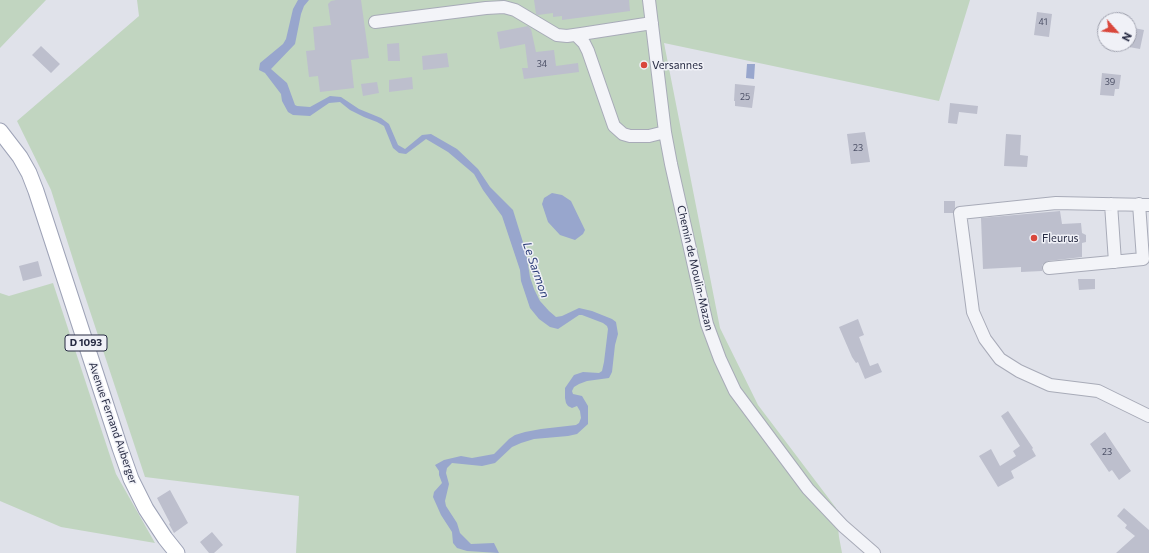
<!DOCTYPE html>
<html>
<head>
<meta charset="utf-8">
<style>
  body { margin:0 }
  #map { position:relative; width:1149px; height:553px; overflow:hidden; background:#e0e2ea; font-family:Commissioner,sans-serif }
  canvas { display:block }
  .north { position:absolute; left:1097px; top:12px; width:40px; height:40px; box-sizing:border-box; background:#f0f1f7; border:1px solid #a0a2af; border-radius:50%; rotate:117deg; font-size:11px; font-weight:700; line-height:16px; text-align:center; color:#272b43 }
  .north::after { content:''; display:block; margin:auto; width:14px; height:18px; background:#d9473c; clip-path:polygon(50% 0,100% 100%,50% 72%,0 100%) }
</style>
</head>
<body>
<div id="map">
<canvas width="1149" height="553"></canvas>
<div class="north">N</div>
</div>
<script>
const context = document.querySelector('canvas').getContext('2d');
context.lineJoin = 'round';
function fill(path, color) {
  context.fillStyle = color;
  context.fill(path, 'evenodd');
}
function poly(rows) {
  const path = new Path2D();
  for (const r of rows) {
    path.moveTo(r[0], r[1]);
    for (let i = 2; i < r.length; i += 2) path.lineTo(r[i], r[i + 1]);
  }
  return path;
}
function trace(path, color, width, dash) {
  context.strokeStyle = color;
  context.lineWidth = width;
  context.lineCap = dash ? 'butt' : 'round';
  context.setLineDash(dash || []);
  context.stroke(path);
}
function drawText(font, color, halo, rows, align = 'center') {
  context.font = font + ' Commissioner,sans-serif';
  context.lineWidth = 3;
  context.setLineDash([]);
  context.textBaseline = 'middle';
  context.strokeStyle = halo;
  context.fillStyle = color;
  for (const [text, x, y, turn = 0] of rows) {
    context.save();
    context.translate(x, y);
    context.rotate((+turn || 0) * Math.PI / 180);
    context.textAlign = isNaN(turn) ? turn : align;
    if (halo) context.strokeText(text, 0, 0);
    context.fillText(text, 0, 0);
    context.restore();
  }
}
fill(poly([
  [0,0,46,0,0,48],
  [137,0,970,0,939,101,664,43,720,328,758,405,836,508,839,537,842,553,296,553,299,496,145,477,78,275,51,190,17,121,139,16],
  [53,283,116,474,155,543,61,527,0,501,0,293,9,296]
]), '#c1d5c0');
fill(poly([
  [298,0,309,0,304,6,301,14,295,44,271,69,287,83,295,105,297,106,310,107,330,96,341,97,359,109,381,118,389,124,398,145,405,149,422,135,431,134,457,149,478,169,490,187,513,210,526,252,530,277,534,289,540,301,549,311,556,317,562,316,579,308,592,311,612,319,616,322,618,334,615,345,612,372,609,378,587,381,579,384,574,387,572,391,573,394,582,396,588,406,588,424,577,434,568,436,534,439,521,443,512,447,495,463,482,466,452,463,447,468,446,473,449,484,445,501,446,506,457,523,460,533,471,544,494,543,499,553,467,551,457,548,453,543,452,532,441,515,433,497,434,492,442,483,439,475,439,471,435,465,444,460,461,456,472,458,494,454,509,439,515,435,525,432,541,429,576,425,579,423,581,418,580,411,577,406,572,408,568,406,566,403,565,398,565,388,574,375,583,372,599,373,602,371,604,362,608,329,607,326,603,323,582,315,579,315,558,329,550,327,539,319,530,308,521,281,520,270,502,216,483,190,474,174,448,152,426,139,406,154,399,153,393,148,384,126,377,122,364,117,350,110,340,102,329,103,310,116,293,115,288,112,282,101,281,94,265,73,259,70,260,63,283,44,286,39,293,9],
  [747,64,755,64,754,79,746,78],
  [552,193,562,195,571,201,585,230,583,234,575,240,560,235,548,222,542,204,544,198]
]), '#98a6cd');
fill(poly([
  [336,0,361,0,369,58,351,60,354,88,320,92,318,76,309,77,306,51,315,50,313,27,331,25,328,4,331,1],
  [534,0,629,0,630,11,562,20,562,16,553,17,553,13,538,15,536,14],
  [1037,12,1052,14,1049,37,1034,35],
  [528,26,531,29,536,52,554,50,556,66,578,63,579,72,524,79,522,68,528,68,525,44,500,49,497,32],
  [1129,27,1144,30,1140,49,1129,47],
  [399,43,400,61,388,61,387,44],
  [41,46,60,64,51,73,32,55],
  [447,53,449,67,423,70,422,56],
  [1102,73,1121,75,1119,89,1115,89,1114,96,1100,95],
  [412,77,413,89,389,92,389,80],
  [377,82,379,93,363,96,361,84],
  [735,84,755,86,752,108,735,106,735,101,734,101],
  [950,103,978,106,977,114,959,112,957,124,948,123],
  [865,132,870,162,851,164,847,134],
  [1006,134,1021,135,1020,155,1028,156,1027,167,1004,166],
  [944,201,955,201,955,208,953,213,944,213],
  [1060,211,1062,224,1081,223,1082,233,1086,235,1086,242,1082,243,1082,257,1048,261,1042,265,1042,271,1021,272,1021,267,983,269,981,218],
  [38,261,42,276,23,281,19,266],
  [1078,279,1095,279,1095,289,1079,290],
  [858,319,864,335,859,337,870,366,878,363,882,372,865,379,858,362,856,363,852,357,839,327],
  [1008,411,1033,448,1032,449,1036,456,1011,471,1014,478,998,487,979,456,991,449,1000,466,1016,456,1013,451,1020,446,1001,416],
  [1105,432,1131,471,1119,480,1112,470,1109,472,1090,444],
  [170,490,188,523,174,533,169,524,170,523,157,498],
  [1124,508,1149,530,1149,553,1116,553,1135,536,1125,528,1127,525,1117,516],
  [212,532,223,545,214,553,209,553,200,542]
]), '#bdbfcd');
const minor = poly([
  [649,0,665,132,671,164,707,324,720,359,735,391,808,489,843,526,874,553],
  [375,22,486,8,504,7,515,10,557,35,567,36,581,34,652,23],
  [576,35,584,43,588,51,614,126,623,134,630,136,649,136,665,132],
  [1111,204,1115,262],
  [1149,205,1056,203,960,213,973,312,985,339,1000,359,1019,371,1050,385,1098,391,1149,416],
  [1049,268,1143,259,1139,204]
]);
const major = poly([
  [0,131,20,157,29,173,36,191,120,448,131,479,146,509,165,538,177,553]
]);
trace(minor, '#a8abb8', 14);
trace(major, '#9ea3b7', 17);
trace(minor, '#f3f4f8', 12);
trace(major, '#fff', 15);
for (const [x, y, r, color] of [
  [644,65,4,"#d9473c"],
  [1034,238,4,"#d9473c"]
]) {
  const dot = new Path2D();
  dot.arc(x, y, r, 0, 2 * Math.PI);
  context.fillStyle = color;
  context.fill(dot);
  trace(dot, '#f0f1f7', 1.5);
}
drawText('9px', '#4c5066', null, [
  ["41",1043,22],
  ["34",542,64],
  ["39",1110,82],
  ["25",745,97],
  ["23",858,148],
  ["23",1107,452]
]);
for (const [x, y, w] of [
  [86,343,42]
]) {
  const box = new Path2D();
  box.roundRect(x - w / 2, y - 8, w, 16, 3);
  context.fillStyle = '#f0f1f7';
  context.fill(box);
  trace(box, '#272b43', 1);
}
drawText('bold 10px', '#272b43', null, [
  ["D 1093",86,343]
]);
drawText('11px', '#272b43', '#f0f1f7', [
  ["Versannes",652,65],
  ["Fleurus",1042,238]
], 'left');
drawText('11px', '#272b43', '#f0f1f7', [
  ["Chemin de Moulin-Mazan",695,268,77],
  ["Avenue Fernand Auberger",113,423,71]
]);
drawText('italic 12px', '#2e3f7a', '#f0f1f7', [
  ["Le Sarmon",536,270,71]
]);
</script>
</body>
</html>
